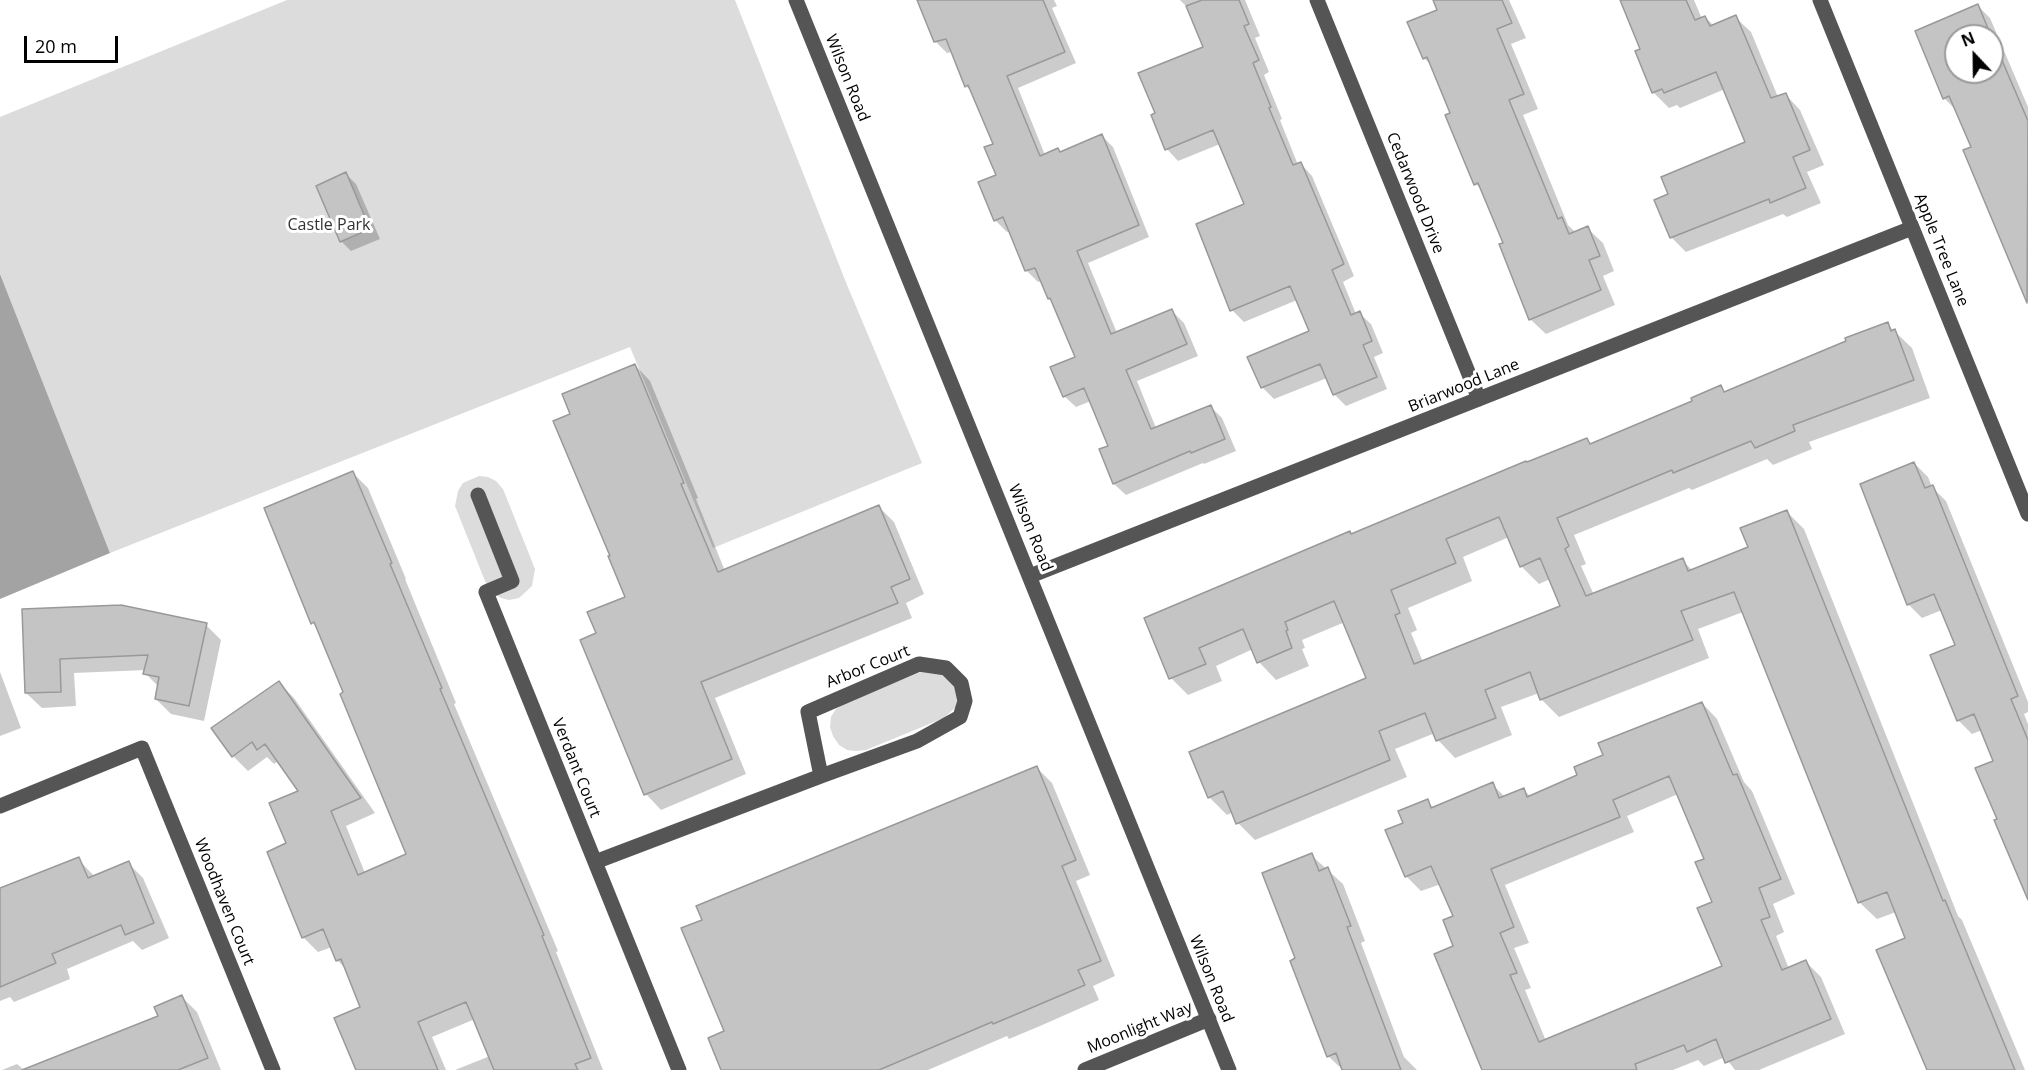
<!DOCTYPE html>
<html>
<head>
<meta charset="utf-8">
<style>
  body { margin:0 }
  #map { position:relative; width:2028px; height:1070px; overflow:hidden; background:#fff; font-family:"Open Sans",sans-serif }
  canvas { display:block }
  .north { position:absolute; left:1944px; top:24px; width:60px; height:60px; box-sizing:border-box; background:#fff; border:2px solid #999; border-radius:50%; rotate:338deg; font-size:16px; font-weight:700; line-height:24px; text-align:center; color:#000 }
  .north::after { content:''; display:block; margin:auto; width:21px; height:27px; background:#000; clip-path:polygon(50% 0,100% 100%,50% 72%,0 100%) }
  .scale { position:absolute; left:24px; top:36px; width:94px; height:27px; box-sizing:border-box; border:3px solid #000; border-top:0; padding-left:8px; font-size:18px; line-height:21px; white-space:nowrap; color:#000; -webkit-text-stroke:4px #fff; paint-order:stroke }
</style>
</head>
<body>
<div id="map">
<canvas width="2028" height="1070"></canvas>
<div class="north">N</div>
<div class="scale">20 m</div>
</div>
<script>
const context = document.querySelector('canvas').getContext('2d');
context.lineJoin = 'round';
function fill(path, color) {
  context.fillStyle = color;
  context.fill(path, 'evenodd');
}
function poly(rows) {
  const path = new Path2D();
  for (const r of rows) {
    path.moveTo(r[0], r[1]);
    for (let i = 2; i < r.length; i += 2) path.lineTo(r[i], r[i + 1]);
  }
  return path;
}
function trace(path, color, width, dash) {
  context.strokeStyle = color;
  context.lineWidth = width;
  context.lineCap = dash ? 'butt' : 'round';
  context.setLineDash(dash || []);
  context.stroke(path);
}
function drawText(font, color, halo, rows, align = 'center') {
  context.font = font + ' "Open Sans",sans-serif';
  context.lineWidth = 6;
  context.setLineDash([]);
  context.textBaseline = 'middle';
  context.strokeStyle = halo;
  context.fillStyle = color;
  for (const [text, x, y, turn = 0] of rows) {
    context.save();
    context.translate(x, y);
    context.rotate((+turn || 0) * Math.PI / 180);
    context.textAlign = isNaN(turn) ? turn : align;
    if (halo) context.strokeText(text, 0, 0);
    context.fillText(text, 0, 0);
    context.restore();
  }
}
fill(poly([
  [287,0,735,0,847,285,922,463,713,548,630,347,110,553,0,274,0,117],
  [479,476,488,477,496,481,503,489,535,569,532,586,519,598,509,600,501,598,491,592,487,586,455,506,458,491,463,483],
  [938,668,960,691,957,706,944,718,866,750,856,751,847,750,839,745,833,736,830,727,831,717,836,709,845,703,926,670]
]), '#dcdcdc');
fill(poly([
  [0,274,110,553,0,599]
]), '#a3a3a3');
fill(poly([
  [927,0,1054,0,1057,6,1052,8,1076,63,1018,88,1045,155,1061,153,1102,136,1113,147,1149,237,1088,263,1117,333,1172,311,1184,323,1198,356,1137,381,1156,428,1210,406,1222,418,1236,451,1204,464,1203,463,1126,495,1114,484,1101,450,1110,446,1091,401,1076,407,1064,396,1077,358,1054,303,1049,299,1042,281,1038,282,1027,271,1010,231,1007,232,995,220,998,175,995,145,973,93,966,86,952,52,947,53,935,41],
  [1180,0,1245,0,1260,36,1255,38,1269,72,1264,75,1282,119,1280,120,1298,165,1301,164,1312,176,1354,276,1343,282,1356,314,1359,313,1371,324,1383,353,1374,357,1387,389,1346,406,1334,394,1327,378,1274,399,1262,387,1311,332,1297,300,1244,322,1232,310,1246,205,1220,144,1178,161,1167,149,1157,114,1205,47,1189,9],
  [1435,0,1509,0,1526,38,1511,44,1538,109,1523,115,1568,225,1576,233,1587,228,1603,243,1614,271,1603,276,1615,305,1546,334,1530,319,1505,243,1483,191,1476,184,1452,114,1432,66,1424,58,1439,10],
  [1621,0,1694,0,1702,19,1705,17,1714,26,1735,17,1751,32,1778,97,1785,94,1800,110,1824,165,1807,172,1821,203,1787,217,1783,214,1686,252,1671,237,1670,195,1747,143,1725,89,1680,108,1677,105,1669,108,1654,93,1637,52,1642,50],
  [1978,6,1990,18,2028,107,2028,303,1965,151,1973,148,1957,111,1944,98,1917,32],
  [1956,36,1992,36,1992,72,1956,72],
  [346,174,356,184,380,239,351,251,341,241],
  [1887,324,1912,348,1930,398,1809,442,1812,449,1773,465,1767,459,1692,490,1689,488,1574,535,1586,564,1581,566,1594,595,1682,560,1693,571,1750,548,1787,512,1804,529,1958,916,1962,920,2025,1070,1928,1070,1907,938,1896,912,1877,919,1859,902,1743,612,1698,629,1709,658,1559,717,1542,700,1539,693,1501,707,1512,735,1455,758,1438,740,1435,733,1395,749,1407,777,1255,840,1238,823,1233,812,1227,815,1209,797,1368,679,1345,622,1302,640,1305,648,1302,649,1309,666,1276,680,1259,662,1253,649,1216,666,1222,681,1188,695,1171,678,1146,619,1350,532,1352,535,1587,439,1592,445,1694,402,1720,387,1726,393],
  [1509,537,1521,566,1539,584,1550,579,1562,607,1423,662,1411,633,1417,630,1408,608,1472,581,1463,557],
  [635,365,650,381,698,498,696,499,725,571,879,507,894,522,924,594,906,603,912,618,715,698,746,774,661,810,646,794,598,634,627,598,612,556,572,415],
  [1914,463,1928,477,1932,487,1946,501,2028,702,2028,712,2024,714,2028,724,2028,898,1999,820,1995,761,1982,730,1972,734,1958,720,1957,646,1942,610,1922,618,1908,604],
  [353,473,368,488,406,579,405,579,456,703,454,704,558,951,556,952,603,1070,455,1070,490,1056,475,1019,432,1037,446,1070,355,1070,336,1019,362,1008,346,969,337,960,332,947,318,952,303,937,288,844,300,792,278,761,274,764,267,757,248,771,233,756,279,683,294,698,375,813,346,826,365,873,408,855,345,693,319,629,313,623],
  [23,611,206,625,221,640,204,721,171,714,156,699,159,687,145,673,146,670,74,673,76,706,42,708,26,693],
  [0,672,21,728,0,736],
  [1702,703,1717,719,1744,782,1752,791,1795,894,1773,904,1784,932,1776,936,1789,969,1806,962,1821,977,1845,1034,1759,1070,1735,1070,1725,1057,1704,1066,1698,1060,1673,1070,1484,1070,1455,947,1455,917,1441,884,1421,891,1406,876,1405,823,1427,801,1434,808,1492,784,1505,797,1524,790,1531,797,1579,776,1605,756],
  [1678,794,1706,860,1724,967,1546,1041,1525,990,1531,988,1514,948,1529,943,1505,885,1634,832,1627,816],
  [1037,768,1052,783,1090,875,1076,881,1115,976,1093,986,1099,1000,1040,1026,1009,1039,1007,1036,928,1070,723,1070,726,1032],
  [1311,855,1343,884,1365,941,1361,943,1404,1057,1417,1070,1343,1070,1328,1056,1297,959],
  [78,859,95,877,128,863,143,878,169,938,142,950,133,941,67,969,70,979,14,1002,10,997,0,1001,0,890],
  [182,997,197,1012,221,1070,25,1070,160,1016],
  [17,1064,24,1070,2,1070]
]), '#0003');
const building = poly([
  [917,0,1043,0,1065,52,1007,76,1040,156,1058,148,1060,152,1102,134,1139,225,1077,251,1111,334,1172,309,1187,344,1126,370,1151,429,1211,405,1225,439,1191,453,1190,451,1113,484,1099,449,1108,446,1084,388,1063,397,1050,367,1075,357,1050,298,1048,299,1035,268,1025,271,1003,217,994,221,978,182,996,175,984,147,993,144,968,85,965,87,946,39,934,42,917,0],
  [1202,0,1239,0,1249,24,1244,26,1259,60,1253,63,1271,107,1269,108,1293,165,1301,162,1344,264,1332,270,1351,315,1360,311,1372,341,1363,345,1377,377,1333,395,1320,364,1261,388,1247,357,1309,331,1290,286,1230,311,1196,224,1244,204,1213,130,1165,150,1151,115,1155,113,1138,73,1203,47,1186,6,1202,0],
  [1433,0,1502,0,1512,23,1497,29,1524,94,1509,100,1558,219,1562,217,1569,234,1588,226,1600,256,1589,260,1601,290,1529,320,1499,244,1503,243,1478,183,1474,185,1445,115,1450,113,1427,57,1423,59,1407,22,1437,10,1433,0],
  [1620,0,1686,0,1695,20,1705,16,1710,26,1736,15,1771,98,1786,93,1810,150,1793,157,1806,188,1770,203,1769,199,1670,238,1654,200,1668,194,1661,177,1745,142,1716,72,1664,93,1662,89,1652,93,1635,51,1640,49,1620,0],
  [1978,4,1991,36,1956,36,1956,72,1992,72,1992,37,2028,121,2027,303,1963,150,1971,147,1949,96,1943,99,1915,31,1978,4],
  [346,172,370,229,340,242,316,186,346,172],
  [1888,322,1891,331,1895,329,1914,380,1793,425,1795,431,1755,448,1751,441,1673,473,1672,470,1557,518,1569,546,1565,549,1586,596,1683,558,1688,571,1748,547,1740,528,1787,510,1943,901,1945,900,2015,1070,1927,1070,1876,950,1905,938,1887,892,1858,903,1734,592,1681,611,1693,640,1540,700,1530,672,1485,690,1496,718,1436,741,1425,713,1379,731,1390,760,1236,824,1223,791,1208,798,1189,752,1366,678,1334,601,1285,622,1288,630,1286,631,1292,648,1257,663,1243,629,1199,648,1206,664,1169,679,1144,618,1350,531,1351,534,1526,461,1527,462,1587,438,1590,444,1692,401,1691,398,1721,385,1724,392,1846,341,1845,338,1888,322],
  [1499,517,1520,567,1540,558,1560,606,1414,664,1395,615,1400,613,1391,590,1456,563,1446,539,1499,517],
  [635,364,684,483,681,484,718,572,879,505,910,579,891,587,898,603,701,682,732,759,644,795,580,640,596,633,587,612,625,597,608,556,610,556,553,421,570,414,562,394,635,364],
  [1914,462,1925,488,1933,485,2018,696,2011,699,2028,740,2028,900,1994,820,1997,819,1975,768,1993,761,1974,714,1957,721,1930,655,1955,645,1934,594,1907,605,1860,484,1914,462],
  [353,471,392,563,390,564,442,688,440,689,544,935,542,936,591,1058,575,1064,578,1070,494,1070,466,1002,418,1022,438,1070,356,1070,334,1018,360,1007,341,959,336,961,323,929,302,938,267,852,286,843,269,803,298,791,265,744,257,750,252,742,232,757,211,728,279,681,361,798,331,811,358,875,406,854,340,694,343,692,314,622,311,624,264,508,353,471],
  [121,605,207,623,189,706,155,699,159,677,143,674,148,655,60,659,61,692,25,693,22,609,121,605],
  [1702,702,1733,775,1737,774,1781,879,1759,888,1770,917,1761,920,1782,970,1806,960,1831,1019,1725,1063,1716,1039,1687,1052,1684,1045,1635,1064,1637,1070,1482,1070,1434,954,1453,946,1443,920,1453,916,1431,866,1405,877,1385,830,1403,823,1398,811,1428,799,1431,808,1493,782,1499,798,1524,788,1527,797,1577,775,1574,767,1603,755,1598,743,1702,702],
  [1669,776,1704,859,1695,862,1712,902,1697,908,1722,966,1539,1042,1510,975,1517,973,1500,933,1514,927,1491,869,1620,817,1613,800,1669,776],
  [1037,766,1076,860,1062,866,1101,961,1078,970,1085,985,1024,1011,993,1024,992,1022,879,1070,721,1070,708,1038,724,1031,681,928,702,920,696,906,1037,766],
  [1312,853,1319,871,1328,867,1351,926,1347,927,1401,1070,1342,1070,1336,1053,1327,1057,1290,961,1295,958,1262,873,1312,853],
  [79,857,88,878,129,861,154,923,125,935,121,925,52,954,56,963,0,987,0,888,79,857],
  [182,995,208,1058,178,1070,22,1070,158,1016,154,1007,182,995]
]);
fill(building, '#c4c4c4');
trace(building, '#999', 1.5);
trace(poly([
  [796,0,1229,1070],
  [1317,0,1479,399],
  [1820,0,2028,514],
  [478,495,512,581,486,592,679,1070],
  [1030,576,1912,228],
  [0,806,142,748,273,1070],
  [595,862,821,776,808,712,919,664,946,668,961,683,965,701,960,717,917,741,821,776],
  [1085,1070,1209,1019]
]), '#555', 15);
drawText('16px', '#000', '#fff', [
  ["Wilson Road",847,78,68],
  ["Cedarwood Drive",1415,193,68],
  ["Apple Tree Lane",1941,250,68],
  ["Briarwood Lane",1464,386,-22],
  ["Wilson Road",1030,528,68],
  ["Arbor Court",868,667,-22],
  ["Verdant Court",576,768,68],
  ["Woodhaven Court",224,902,68],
  ["Wilson Road",1211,979,68],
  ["Moonlight Way",1140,1028,-22]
]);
drawText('16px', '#333', '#fff', [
  ["Castle Park",329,225]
]);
</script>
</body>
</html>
